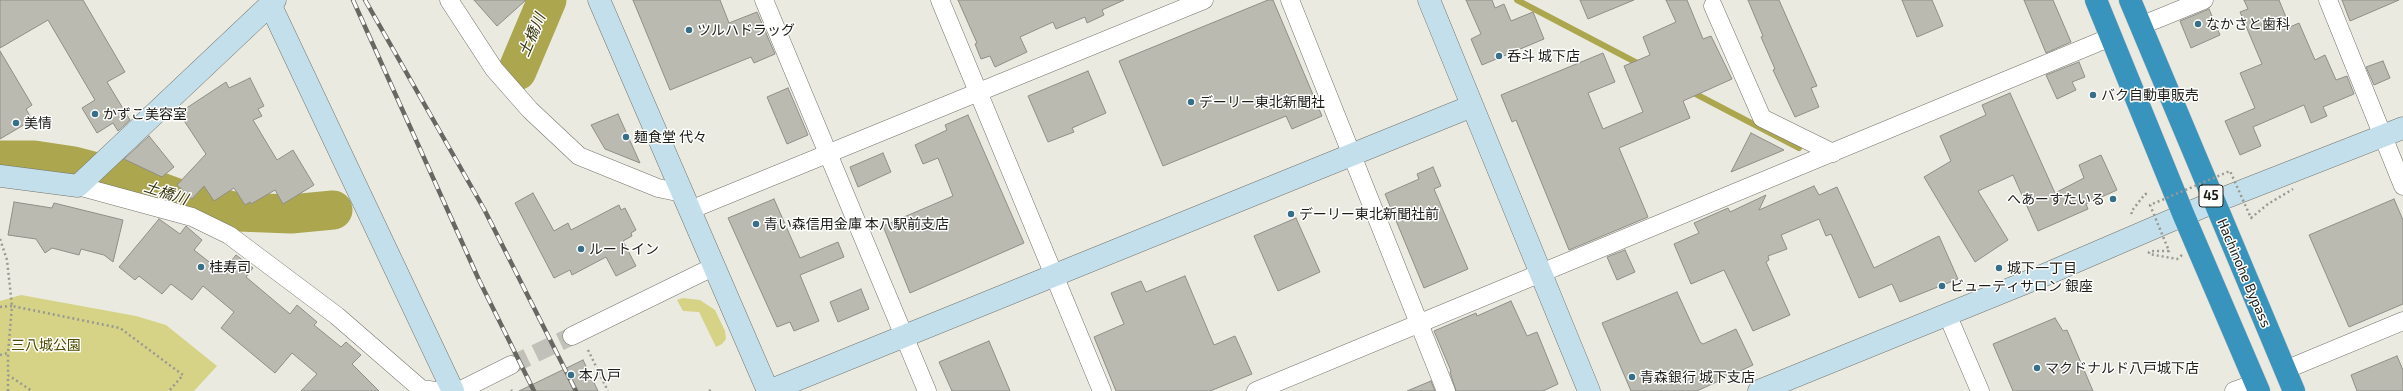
<!DOCTYPE html>
<html>
<head>
<meta charset="utf-8">
<style>
  body { margin:0 }
  canvas { display:block; background:#eaeae1 }
</style>
</head>
<body>
<canvas width="2403" height="391"></canvas>
<script>
const context = document.querySelector('canvas').getContext('2d');
context.lineJoin = 'round';
function fill(path, color) {
  context.fillStyle = color;
  context.fill(path, 'evenodd');
}
function poly(rows) {
  const path = new Path2D();
  for (const r of rows) {
    path.moveTo(r[0], r[1]);
    for (let i = 2; i < r.length; i += 2) path.lineTo(r[i], r[i + 1]);
  }
  return path;
}
function trace(path, color, width, dash) {
  context.strokeStyle = color;
  context.lineWidth = width;
  context.lineCap = dash ? 'butt' : 'round';
  context.setLineDash(dash || []);
  context.stroke(path);
}
function drawText(font, color, halo, rows, align = 'center') {
  context.font = font + ' "Exo 2","Noto Sans JP",sans-serif';
  context.lineWidth = 3;
  context.setLineDash([]);
  context.textBaseline = 'middle';
  context.strokeStyle = halo;
  context.fillStyle = color;
  for (const [text, x, y, turn = 0] of rows) {
    context.save();
    context.translate(x, y);
    context.rotate((+turn || 0) * Math.PI / 180);
    context.textAlign = isNaN(turn) ? turn : align;
    if (halo) context.strokeText(text, 0, 0);
    context.fillText(text, 0, 0);
    context.restore();
  }
}
fill(poly([
  [21,295,136,316,166,325,217,366,194,391,0,391,0,301],
  [683,298,700,300,715,310,725,331,726,339,722,344,716,347,699,312,683,311,677,300]
]), '#d6d386');
trace(poly([
  [1517,0,1641,65],
  [1690,91,1799,148]
]), '#aca74e', 6);
trace(poly([
  [517,71,547,0],
  [0,160,34,160,74,166,131,181,177,198,238,212,291,214,333,210]
]), '#aca74e', 39);
const building = poly([
  [0,0,83,0,125,72,107,82,130,120,118,131,113,123,97,133,82,108,95,100,48,20,0,48,0,0],
  [474,0,526,0,497,26,474,0],
  [633,0,720,0,729,23,757,12,775,54,754,63,751,57,670,90,633,0],
  [958,0,1124,0,1102,10,1104,15,1087,23,1085,17,1056,29,1053,22,1020,37,1027,52,995,67,990,56,981,59,975,44,977,43,958,0],
  [1268,0,1273,0,1322,116,1292,129,1286,116,1163,166,1119,61,1268,0],
  [1466,0,1492,0,1495,8,1504,4,1511,21,1533,12,1544,39,1482,65,1471,39,1481,34,1466,0],
  [1580,0,1634,0,1588,19,1580,0],
  [1666,0,1687,0,1703,39,1711,36,1732,79,1683,101,1690,118,1619,148,1648,217,1569,250,1516,120,1512,122,1501,95,1603,53,1615,82,1588,93,1603,129,1643,112,1624,66,1650,55,1643,37,1676,22,1666,0],
  [1748,0,1779,0,1817,86,1811,88,1819,107,1795,117,1773,70,1775,69,1761,37,1763,36,1748,0],
  [1902,0,1932,0,1943,26,1917,37,1902,0],
  [2024,0,2053,0,2071,42,2046,53,2024,0],
  [2244,0,2279,0,2290,27,2299,23,2315,60,2325,55,2336,80,2347,76,2354,94,2323,107,2327,116,2311,123,2304,105,2253,127,2261,146,2240,155,2225,121,2255,108,2240,73,2262,64,2240,12,2248,9,2244,0],
  [2342,0,2399,0,2350,21,2342,0],
  [2209,9,2220,35,2191,48,2180,21,2209,9],
  [0,51,32,105,26,109,32,120,0,139,0,51],
  [2383,61,2390,78,2374,85,2366,67,2383,61],
  [2079,62,2085,77,2072,82,2076,90,2057,99,2046,75,2079,62],
  [1088,71,1106,113,1072,128,1074,132,1048,142,1028,96,1088,71],
  [250,78,264,106,258,109,262,116,253,120,277,160,293,150,314,185,283,204,275,190,251,204,250,202,245,205,234,188,214,201,204,186,192,199,177,185,206,154,179,113,226,82,229,88,250,78],
  [788,88,808,135,787,144,767,97,788,88],
  [2010,93,2055,193,2084,178,2079,165,2101,155,2117,190,2086,204,2088,209,2038,231,2013,175,1978,191,2008,240,1975,262,1924,177,1951,161,1940,136,1986,115,1982,105,2010,93],
  [618,114,640,163,605,149,591,125,618,114],
  [968,115,1024,243,910,293,883,226,953,196,938,158,923,164,915,145,947,130,945,125,968,115],
  [1751,133,1784,150,1731,172,1751,133],
  [149,136,174,167,162,177,124,159,149,136],
  [883,153,891,172,858,187,850,167,883,153],
  [1433,167,1441,186,1434,189,1468,269,1424,288,1385,194,1419,179,1417,174,1433,167],
  [1814,186,1819,195,1837,187,1874,268,1939,236,1958,279,1900,302,1892,284,1859,298,1831,234,1826,236,1819,219,1781,235,1787,249,1768,256,1769,260,1766,262,1790,315,1753,331,1724,270,1691,284,1674,244,1699,233,1694,223,1728,208,1730,212,1766,195,1759,210,1814,186],
  [533,193,554,231,568,223,571,230,619,205,621,210,625,208,636,230,631,233,632,236,623,241,636,266,616,276,606,257,572,275,570,270,554,278,515,203,533,193],
  [774,199,800,258,838,242,844,257,800,275,819,321,794,331,790,322,777,327,728,218,774,199],
  [2394,199,2403,220,2403,304,2349,327,2309,235,2394,199],
  [14,202,52,208,54,203,123,220,113,262,104,255,81,249,79,255,52,248,45,253,36,239,8,235,14,202],
  [1296,218,1320,272,1278,291,1254,236,1296,218],
  [159,219,180,234,186,226,202,240,194,250,222,272,236,255,253,268,246,277,290,314,297,305,317,322,314,325,341,347,346,342,361,355,352,364,379,391,301,391,317,374,292,353,275,373,221,328,234,312,203,286,192,300,171,284,162,294,139,276,135,280,119,267,159,219],
  [1625,250,1635,272,1617,280,1607,257,1625,250],
  [1185,276,1214,345,1235,336,1252,374,1210,391,1116,391,1094,337,1124,324,1111,293,1141,281,1146,292,1185,276],
  [861,289,869,309,838,322,830,302,861,289],
  [1677,292,1700,342,1703,344,1736,329,1753,365,1697,391,1631,391,1602,323,1677,292],
  [1511,301,1527,336,1537,332,1558,384,1543,391,1456,391,1450,372,1451,371,1434,331,1476,313,1477,316,1511,301],
  [2055,318,2063,331,2067,330,2093,391,2013,391,1993,344,2055,318],
  [989,341,1010,391,952,391,939,362,989,341],
  [2397,356,2403,370,2403,391,2357,391,2351,375,2397,356],
  [583,360,598,391,519,391,583,360],
  [1431,381,1435,391,1407,391,1431,381]
]);
fill(building, '#babab1');
trace(building, '#8f8f87', 1);
trace(poly([
  [511,365,572,336]
]), '#c1c1b9', 18, [18, 9]);
const street = poly([
  [449,0,494,69,530,110,579,156,658,188,682,193],
  [764,0,927,391],
  [940,0,1102,391],
  [1290,0,1446,391],
  [2328,0,2403,186],
  [1713,6,1762,118,1833,153],
  [2140,26,2204,0],
  [78,186,192,217,229,235,337,316,421,389,436,391],
  [690,210,1204,0],
  [1947,314,1980,391],
  [572,336,713,267],
  [2285,370,2403,321],
  [459,391,511,365],
  [1256,391,2111,37],
  [2234,391,2256,383]
]);
const secondary = poly([
  [599,0,768,391],
  [1429,0,1589,391],
  [270,4,453,391],
  [0,176,78,186,275,0],
  [769,391,1472,106],
  [1759,391,2042,276,2214,202,2403,128]
]);
const highway = poly([
  [2096,0,2184,216,2259,391],
  [2130,0,2294,391]
]);
trace(street, '#74746b', 19);
trace(secondary, '#74746b', 23);
trace(highway, '#c9c9c8', 23);
trace(poly([
  [2132,214,2131,212,2145,194,2150,194],
  [0,239,7,260,12,306,120,328,183,375,169,391],
  [0,307,12,306,8,353],
  [588,350,608,391],
  [0,355,8,353,8,375,32,391],
  [511,390,512,391],
  [8,391,8,376],
  [709,391,711,390]
]), '#999992', 2.5, [2, 3]);
trace(street, '#fff', 18);
trace(secondary, '#c3dfeb', 22);
trace(highway, '#3894bc', 22);
const rail = poly([
  [353,0,479,280,534,391],
  [365,0,484,209,576,391]
]);
trace(rail, '#686863', 4.5);
trace(rail, '#fffffe', 3, [9]);
trace(poly([
  [2182,255,2177,259,2149,254,2149,252,2154,251,2169,251,2150,205,2230,171,2251,218,2268,204,2293,189]
]), '#999992', 2.5, [2, 3]);
for (const [x, y, r, color] of [
  [2198,24,4,"#376f89"],
  [689,30,4,"#376f89"],
  [1499,56,4,"#376f89"],
  [2093,95,4,"#376f89"],
  [1191,102,4,"#376f89"],
  [95,114,4,"#376f89"],
  [16,123,4,"#376f89"],
  [626,137,4,"#376f89"],
  [2113,199,4,"#376f89"],
  [1291,214,4,"#376f89"],
  [756,224,4,"#376f89"],
  [581,249,4,"#376f89"],
  [201,267,4,"#376f89"],
  [1999,268,4,"#376f89"],
  [1942,286,4,"#376f89"],
  [2037,368,4,"#376f89"],
  [571,375,4,"#376f89"],
  [1632,377,4,"#376f89"]
]) {
  const dot = new Path2D();
  dot.arc(x, y, r, 0, 2 * Math.PI);
  context.fillStyle = color;
  context.fill(dot);
  trace(dot, '#fffffe', 1.5);
}
for (const [x, y, w] of [
  [2211,196,24]
]) {
  const box = new Path2D();
  box.roundRect(x - w / 2, y - 11, w, 22, 3);
  context.fillStyle = '#fffffe';
  context.fill(box);
  trace(box, '#1d1d1a', 1);
}
drawText('bold 13px', '#1d1d1a', null, [
  ["45",2211,196]
]);
drawText('14px', '#1d1d1a', '#fffffe', [
  ["なかさと歯科",2206,24],
  ["ツルハドラッグ",697,30],
  ["呑斗 城下店",1507,56],
  ["バク自動車販売",2101,95],
  ["デーリー東北新聞社",1199,102],
  ["かずこ美容室",103,114],
  ["美情",24,123],
  ["麺食堂 代々",634,137],
  ["へあーすたいる",2105,199,"right"],
  ["デーリー東北新聞社前",1299,214],
  ["青い森信用金庫 本八駅前支店",764,224],
  ["ルートイン",589,249],
  ["桂寿司",209,267],
  ["城下一丁目",2007,268],
  ["ビューティサロン 銀座",1950,286],
  ["マクドナルド八戸城下店",2045,368],
  ["本八戸",579,375],
  ["青森銀行 城下支店",1640,377]
], 'left');
drawText('14px', '#1d1d1a', '#fffffe', [
  ["Hachinohe Bypass",2244,273,67]
]);
drawText('14px', '#4e4b01', '#fffffe', [
  ["三八城公園",46,345]
]);
drawText('italic 15px', '#36340c', '#fffffe', [
  ["土橋川",532,35,-67],
  ["土橋川",166,193,18]
]);
</script>
</body>
</html>
